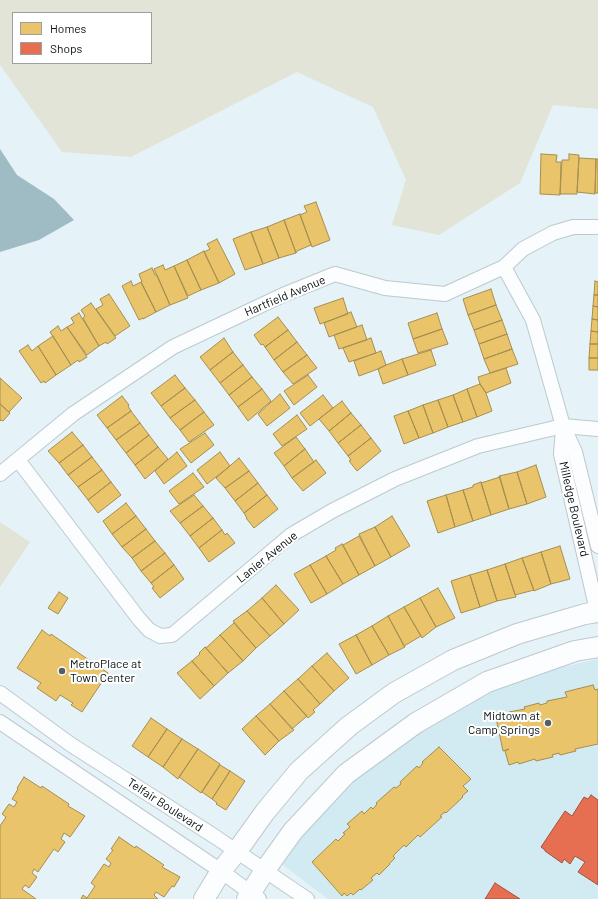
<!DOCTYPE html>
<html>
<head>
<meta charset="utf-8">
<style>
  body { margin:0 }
  #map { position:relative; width:598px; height:899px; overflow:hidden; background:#e5f2f7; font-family:Barlow,sans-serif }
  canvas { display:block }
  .legend { position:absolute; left:12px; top:12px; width:140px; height:52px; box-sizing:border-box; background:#fff; border:1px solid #9c9fa0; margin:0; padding:5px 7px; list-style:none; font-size:12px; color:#070f11 }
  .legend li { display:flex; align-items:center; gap:8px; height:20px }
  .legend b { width:20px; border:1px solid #9c9fa0 }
</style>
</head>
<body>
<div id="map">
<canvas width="598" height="899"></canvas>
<ul class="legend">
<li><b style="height:11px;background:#e9c46a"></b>Homes</li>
<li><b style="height:11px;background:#e76f51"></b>Shops</li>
</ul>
</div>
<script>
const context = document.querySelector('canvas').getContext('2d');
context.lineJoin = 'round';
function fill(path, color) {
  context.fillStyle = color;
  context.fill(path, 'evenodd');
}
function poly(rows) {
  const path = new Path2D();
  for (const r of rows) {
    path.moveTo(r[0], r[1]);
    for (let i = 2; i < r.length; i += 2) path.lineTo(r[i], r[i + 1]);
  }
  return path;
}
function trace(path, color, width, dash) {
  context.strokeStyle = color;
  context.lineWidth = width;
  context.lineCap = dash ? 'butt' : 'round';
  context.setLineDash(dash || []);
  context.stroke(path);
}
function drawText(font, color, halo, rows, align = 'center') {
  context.font = font + ' Barlow,sans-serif';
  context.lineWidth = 4;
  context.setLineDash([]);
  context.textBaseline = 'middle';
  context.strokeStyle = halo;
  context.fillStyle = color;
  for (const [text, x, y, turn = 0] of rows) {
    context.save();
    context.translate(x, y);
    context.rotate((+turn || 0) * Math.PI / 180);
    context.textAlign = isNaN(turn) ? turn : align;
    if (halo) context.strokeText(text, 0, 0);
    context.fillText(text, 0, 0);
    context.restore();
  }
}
fill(poly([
  [598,659,598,899,328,899,279,862,333,800,378,760,435,722,494,690,554,669]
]), '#d2eaf1');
fill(poly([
  [0,0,598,0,598,109,553,105,520,183,439,235,392,225,406,180,373,107,297,72,131,157,62,152,0,65],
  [13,13,151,13,151,63,13,63],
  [0,522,30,542,0,587]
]), '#e2e4d7');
fill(poly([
  [0,149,17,175,54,199,74,220,39,240,0,252]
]), '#9fbbc4');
const homes = poly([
  [541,154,557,155,556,162,561,162,560,195,540,194,541,154],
  [569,154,579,155,577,194,560,194,562,160,569,160,569,154],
  [579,158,596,159,595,194,577,192,579,158],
  [596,159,598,159,598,193,595,193,596,159],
  [316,202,330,240,312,247,300,215,307,212,304,206,316,202],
  [300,214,311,245,297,251,296,253,284,220,300,214],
  [284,220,296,253,279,258,267,227,284,220],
  [267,227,279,258,263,264,251,232,267,227],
  [251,232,263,264,245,270,233,239,251,232],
  [217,239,235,274,219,283,204,252,210,249,207,244,217,239],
  [204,251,219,283,201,290,187,260,204,251],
  [187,260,201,290,188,296,174,266,187,260],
  [163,265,165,270,174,266,188,298,170,305,154,269,163,265],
  [152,268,155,275,157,275,170,305,156,312,141,282,142,282,139,274,152,268],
  [131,281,133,286,141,282,156,312,143,319,143,318,139,320,122,286,131,281],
  [595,281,598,282,598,295,594,295,595,281],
  [491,289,496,305,468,315,463,299,491,289],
  [109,294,130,326,115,336,96,309,103,305,100,299,109,294],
  [594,295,598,295,598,307,593,306,594,295],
  [343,298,348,314,320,324,314,308,343,298],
  [91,303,116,338,107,344,106,342,99,346,83,318,85,316,81,310,91,303],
  [496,305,502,320,474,330,468,315,496,305],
  [593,306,598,307,598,320,592,319,593,306],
  [351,312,357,327,329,337,324,323,351,312],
  [79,313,99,346,87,355,67,327,74,323,71,318,79,313],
  [437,313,442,329,413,339,408,323,437,313],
  [278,317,288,330,265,347,263,344,261,345,254,335,278,317],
  [592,319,598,320,598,332,591,331,592,319],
  [502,320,507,334,479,344,474,330,502,320],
  [362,325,367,340,339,349,334,335,362,325],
  [58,326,61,331,67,327,87,357,79,362,78,360,71,365,50,332,58,326],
  [442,329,448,344,418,353,413,339,442,329],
  [288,330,297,342,274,360,265,347,288,330],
  [591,331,598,332,598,344,590,344,591,331],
  [507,334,512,349,484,359,479,344,507,334],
  [53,336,71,365,56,375,38,346,53,336],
  [224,338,233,352,210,370,200,357,224,338],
  [371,338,376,353,349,362,343,348,371,338],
  [297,342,307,355,283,372,274,360,297,342],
  [590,344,598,344,598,358,589,358,590,344],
  [28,345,32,351,38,346,56,375,45,383,44,381,41,383,19,351,28,345],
  [512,349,518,364,490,373,484,359,512,349],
  [431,350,436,365,408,375,402,359,431,350],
  [381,351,386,365,378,369,359,376,354,361,381,351],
  [233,352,243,365,220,383,210,370,233,352],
  [307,355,317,368,293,384,283,372,307,355],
  [589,358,598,358,598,370,589,370,589,358],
  [402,359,408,375,383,384,378,369,386,365,402,359],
  [243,365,252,377,229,395,220,383,243,365],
  [506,368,511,383,486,393,480,384,478,377,506,368],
  [175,375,185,388,161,406,151,393,175,375],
  [308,375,317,387,294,405,284,391,308,375],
  [252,377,262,389,238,407,229,395,252,377],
  [0,378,22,398,9,412,0,404,0,378],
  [480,384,486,393,492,411,477,417,467,389,480,384],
  [185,388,195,400,170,418,161,406,185,388],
  [262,389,271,401,248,421,238,407,262,389],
  [467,389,477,417,463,422,453,395,467,389],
  [280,394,290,408,267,426,258,414,280,394],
  [323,395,333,408,310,426,300,413,323,395],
  [453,395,463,422,448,427,438,400,453,395],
  [122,396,129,405,128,406,131,411,107,428,97,415,122,396],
  [195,400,204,412,180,430,170,418,195,400],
  [438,400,448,427,433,433,423,405,438,400],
  [342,401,351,413,329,431,319,419,342,401],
  [0,404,10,413,3,421,1,420,0,421,0,404],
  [423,405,433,433,419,438,408,411,423,405],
  [131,411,140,423,116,440,107,428,131,411],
  [408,411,419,438,404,444,394,416,408,411],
  [204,412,214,425,189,442,180,430,204,412],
  [351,413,361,425,338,443,329,431,351,413],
  [297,415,307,429,282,446,273,434,297,415],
  [140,423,149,435,126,453,116,440,140,423],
  [361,425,371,438,348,456,338,443,361,425],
  [72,432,83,445,59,463,48,451,72,432],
  [205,433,214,445,191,463,180,449,205,433],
  [149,435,158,447,135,465,126,453,149,435],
  [296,437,305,449,284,466,274,453,296,437],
  [371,438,381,451,357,471,349,461,351,460,348,456,371,438],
  [83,445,92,457,68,475,59,463,83,445],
  [158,447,168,459,145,479,135,465,158,447],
  [305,449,314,462,292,478,284,466,305,449],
  [177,452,187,466,164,484,155,471,177,452],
  [220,452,230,466,207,484,197,470,220,452],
  [92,457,102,470,78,487,68,475,92,457],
  [239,458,249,471,225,488,216,478,239,458],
  [316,460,326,473,303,491,292,478,316,460],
  [536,465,546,497,527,504,517,472,536,465],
  [102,470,111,482,88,500,78,487,102,470],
  [249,471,258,483,235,501,225,488,249,471],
  [517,472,527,504,509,509,499,476,517,472],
  [193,473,204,487,179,504,169,491,193,473],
  [500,477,509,509,491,515,481,483,500,477],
  [111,482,121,495,98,513,88,500,111,482],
  [481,482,491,515,473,521,463,490,473,487,473,485,481,482],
  [258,483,267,495,244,513,235,501,258,483],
  [463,490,473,521,455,527,446,495,463,490],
  [194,495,203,506,180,523,170,511,194,495],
  [267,495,278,509,254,528,246,518,247,518,244,513,267,495],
  [446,495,455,527,438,533,427,501,446,495],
  [126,503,136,516,112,534,103,521,126,503],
  [203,506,213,518,190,536,180,523,203,506],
  [136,516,146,529,122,547,112,534,136,516],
  [392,516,410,546,391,557,375,527,392,516],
  [213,518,222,530,199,548,190,536,213,518],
  [375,527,391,557,375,566,359,534,375,527],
  [146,529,155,541,132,558,122,547,146,529],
  [222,530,225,535,227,533,235,543,209,562,199,548,222,530],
  [359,536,375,566,359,575,343,545,359,536],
  [155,541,165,553,141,571,132,558,155,541],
  [342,544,359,575,343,584,326,556,336,550,335,548,342,544],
  [560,546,570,579,551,584,541,552,560,546],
  [541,552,551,584,534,591,522,558,541,552],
  [165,553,174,565,151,583,141,571,165,553],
  [326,556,343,584,327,594,310,565,326,556],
  [522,558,534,590,515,595,505,564,522,558],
  [505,564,516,597,497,601,487,570,505,564],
  [174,565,184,579,160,598,152,588,154,587,151,583,174,565],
  [310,565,327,594,311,603,294,574,310,565],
  [487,570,497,601,480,607,470,575,487,570],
  [470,575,480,607,461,613,451,581,470,575],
  [276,585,299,610,284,624,262,598,276,585],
  [438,588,455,618,436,627,420,598,438,588],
  [59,592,68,598,58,614,48,608,59,592],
  [262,598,284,624,270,636,247,611,262,598],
  [420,598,436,627,422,638,404,607,420,598],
  [404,607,421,636,404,646,388,616,404,607],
  [247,611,270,636,256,648,233,621,247,611],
  [388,616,405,647,389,655,372,626,388,616],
  [234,623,256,648,243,661,220,635,234,623],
  [372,626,389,655,372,665,356,635,372,626],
  [42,630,50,636,51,634,108,673,82,712,71,705,73,703,60,695,56,701,37,688,41,683,17,668,42,630],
  [220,635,243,661,228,673,206,648,220,635],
  [356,635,372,665,356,674,339,644,356,635],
  [205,647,228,673,214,686,192,661,200,654,199,653,205,647],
  [327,653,349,678,334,691,312,666,327,653],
  [192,661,214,686,200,699,177,673,192,661],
  [312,666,334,691,320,704,298,679,312,666],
  [298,679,320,704,313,710,315,712,308,718,284,691,298,679],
  [593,685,595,690,598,689,598,744,575,749,576,751,560,755,559,753,552,755,553,757,536,761,535,759,519,764,518,762,509,765,505,751,509,749,503,751,496,718,507,714,509,712,525,709,524,707,539,703,540,705,547,703,547,701,567,697,565,692,593,685],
  [284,691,307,716,292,729,270,704,284,691],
  [270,704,294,730,279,741,256,716,270,704],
  [256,716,279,741,265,755,242,729,256,716],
  [151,718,167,729,148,757,132,746,151,718],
  [167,729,182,739,163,767,148,757,167,729],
  [182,739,198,749,178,779,163,767,182,739],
  [439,747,471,779,463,786,468,791,462,796,463,797,446,813,445,812,440,816,442,817,420,837,418,835,406,847,404,845,393,856,395,858,389,864,390,864,379,875,377,873,371,878,373,880,361,890,360,889,353,895,351,893,347,896,344,893,342,896,312,862,336,839,338,841,345,834,343,833,350,827,347,824,362,811,364,814,371,807,373,809,377,804,376,803,394,787,396,788,401,784,400,782,417,766,419,768,423,763,422,762,439,747],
  [198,749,220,764,201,793,179,777,198,749],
  [220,765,230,771,212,799,202,792,220,765],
  [230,771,245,781,226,810,216,804,217,803,212,799,230,771],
  [24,777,41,788,42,786,69,804,68,806,85,816,70,837,64,833,61,839,65,842,58,852,54,849,38,872,34,869,32,873,37,877,29,888,25,885,22,889,36,899,0,899,0,826,6,817,2,814,9,804,14,807,17,802,12,799,18,789,17,788,24,777],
  [119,837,135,848,136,846,164,865,162,867,180,877,174,887,172,886,164,897,156,892,154,895,158,899,81,899,83,895,87,898,95,886,91,883,104,864,109,867,111,863,106,859,113,850,111,849,119,837]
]);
fill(homes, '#e9c46a');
trace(homes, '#a58e4f', 1);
const shops = poly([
  [591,795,598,800,598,885,578,872,585,862,575,856,570,864,564,859,562,863,545,851,545,850,541,847,565,811,572,816,584,797,588,799,591,795],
  [495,883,520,899,485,899,495,883]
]);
fill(shops, '#e76f51');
trace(shops, '#a4523e', 1);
const street = poly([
  [504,267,533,320,563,426,575,452,598,546],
  [563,428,561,454,598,615],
  [18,460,139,619,149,630,160,636,172,635,291,535,332,511,395,479,478,446,563,426,598,429],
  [0,474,73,414,173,347,283,295,335,274,385,288,445,294,504,267,523,249,553,233,573,227,598,227],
  [0,693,70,744,214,836,307,899],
  [0,722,221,871,259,899]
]);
const secondary = poly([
  [204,899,221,871,237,851,265,812,299,771,349,726,394,693,453,660,517,634,585,614,598,612],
  [247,899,265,870,293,831,346,774,416,723,487,682,575,651,598,647]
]);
trace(street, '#bec9cd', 16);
trace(secondary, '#bec9cd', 22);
trace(street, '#fbfdfe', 14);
trace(secondary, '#fbfdfe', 20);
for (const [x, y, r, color] of [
  [62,671,4,"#555e62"],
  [548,723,4,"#555e62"]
]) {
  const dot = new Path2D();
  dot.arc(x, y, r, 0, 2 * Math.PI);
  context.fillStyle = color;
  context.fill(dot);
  trace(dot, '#fff', 1.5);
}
drawText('12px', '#070f11', '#fff', [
  ["Hartfield Avenue",285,296,-23],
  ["Milledge Boulevard",574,509,77],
  ["Lanier Avenue",267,557,-39],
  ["Telfair Boulevard",165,805,33]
]);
drawText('12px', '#070f11', '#fff', [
  ["MetroPlace at",70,664],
  ["Town Center",70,678],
  ["Midtown at",540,716,"right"],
  ["Camp Springs",540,730,"right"]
], 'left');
</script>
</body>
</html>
